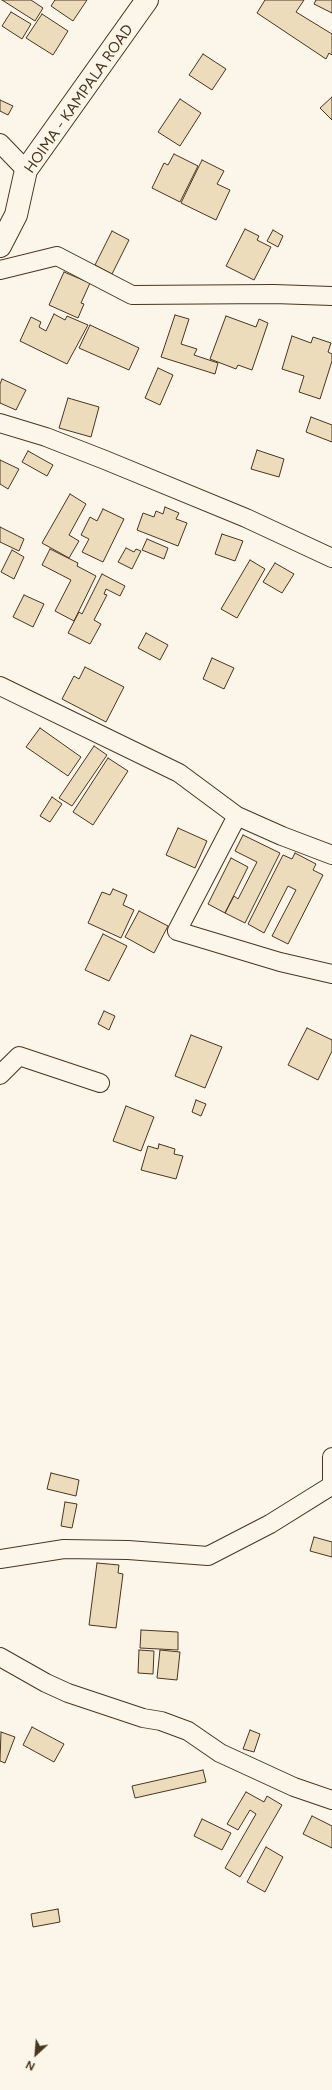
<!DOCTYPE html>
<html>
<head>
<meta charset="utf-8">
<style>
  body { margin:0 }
  #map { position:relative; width:332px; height:2090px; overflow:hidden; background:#fbf6e9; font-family:Figtree,sans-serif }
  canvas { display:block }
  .north { position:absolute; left:16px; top:2034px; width:40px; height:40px; -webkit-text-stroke:3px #fbf6e9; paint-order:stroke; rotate:206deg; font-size:11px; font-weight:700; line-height:16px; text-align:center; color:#4a3520 }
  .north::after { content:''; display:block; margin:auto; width:14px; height:18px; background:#4a3520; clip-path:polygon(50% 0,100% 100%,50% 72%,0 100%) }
</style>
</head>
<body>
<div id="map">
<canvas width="332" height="2090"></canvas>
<div class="north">N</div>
</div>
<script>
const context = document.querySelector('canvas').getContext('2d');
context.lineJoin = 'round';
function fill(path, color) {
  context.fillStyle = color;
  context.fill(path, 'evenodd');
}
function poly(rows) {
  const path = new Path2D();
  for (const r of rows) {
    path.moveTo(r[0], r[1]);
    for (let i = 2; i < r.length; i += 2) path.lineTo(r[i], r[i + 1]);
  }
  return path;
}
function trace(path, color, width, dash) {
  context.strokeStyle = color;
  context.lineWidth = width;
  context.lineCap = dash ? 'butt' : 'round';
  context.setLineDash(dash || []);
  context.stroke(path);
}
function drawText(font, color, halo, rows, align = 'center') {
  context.font = font + ' Figtree,sans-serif';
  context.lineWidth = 3;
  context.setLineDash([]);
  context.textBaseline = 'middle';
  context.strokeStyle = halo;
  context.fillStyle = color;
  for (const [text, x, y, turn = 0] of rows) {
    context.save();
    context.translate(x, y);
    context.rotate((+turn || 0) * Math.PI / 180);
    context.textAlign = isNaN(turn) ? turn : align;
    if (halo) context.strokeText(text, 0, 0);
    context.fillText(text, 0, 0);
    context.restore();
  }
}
const building = poly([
  [2,0,31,0,43,8,35,21,2,0],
  [55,0,87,0,73,21,51,6,55,0],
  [265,0,304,0,296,12,332,34,332,55,329,53,326,59,257,13,265,0],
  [316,0,332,0,332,13,314,4,316,0],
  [11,12,31,24,22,39,2,26,11,12],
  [42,14,68,31,53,55,26,38,42,14],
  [203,54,226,69,212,90,189,75,203,54],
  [332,97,332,120,320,108,332,97],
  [180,99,201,113,180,146,158,132,180,99],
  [0,100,13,106,8,115,0,111,0,100],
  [174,154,198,166,180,202,152,188,164,163,168,165,174,154],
  [202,160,224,171,217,184,230,190,216,220,181,203,202,160],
  [245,229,259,236,257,240,271,247,254,280,226,266,245,229],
  [273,230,283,236,278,247,267,241,273,230],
  [112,231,129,240,112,274,95,265,112,231],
  [64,272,90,283,81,303,84,304,78,318,49,305,64,272],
  [54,314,65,320,67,316,88,325,67,364,20,341,31,317,41,322,39,327,46,331,54,314],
  [175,315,189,319,181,344,197,349,194,355,218,363,215,374,161,357,175,315],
  [226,316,256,327,259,319,268,323,252,370,238,365,236,369,210,359,226,316],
  [90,325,139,348,129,370,79,348,90,325],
  [292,336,311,343,313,337,331,343,328,352,332,354,332,361,320,399,299,392,304,376,282,369,292,336],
  [158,368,173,375,160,405,145,398,158,368],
  [2,379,26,390,16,410,0,403,0,384,2,379],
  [68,398,99,407,91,437,59,428,68,398],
  [311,417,332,425,332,442,306,432,311,417],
  [257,450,284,459,279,477,251,469,257,450],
  [28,451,53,465,47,476,22,462,28,451],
  [0,460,19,469,8,489,0,484,0,460],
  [70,494,86,504,69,535,79,541,69,558,42,543,70,494],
  [165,507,179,513,176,519,187,523,178,546,137,530,143,513,154,517,156,511,163,514,165,507],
  [103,509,124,519,103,562,82,552,89,539,81,535,90,517,97,521,103,509],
  [0,527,24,539,19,551,0,542,0,527],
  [222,534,243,541,235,561,215,554,222,534],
  [147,539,168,548,164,559,142,550,147,539],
  [126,548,134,552,136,549,141,551,132,569,118,562,126,548],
  [50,549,78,563,77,566,96,576,74,621,55,611,71,580,42,565,50,549],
  [12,550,24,557,14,579,1,572,12,550],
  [250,560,265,569,237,618,221,609,250,560],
  [275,563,294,574,282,593,263,582,275,563],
  [102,574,125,586,120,596,106,589,104,594,107,595,94,620,101,624,90,644,68,633,79,612,82,614,102,574],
  [24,595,44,604,33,627,13,617,24,595],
  [146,633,168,645,160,660,138,648,146,633],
  [212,658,234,668,224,689,203,679,212,658],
  [85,667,124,687,106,722,62,699,74,676,79,679,85,667],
  [40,728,81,757,68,776,26,747,40,728],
  [94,746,107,755,72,806,59,798,94,746],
  [108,758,128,771,93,825,73,812,108,758],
  [52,797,62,804,50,822,40,816,52,797],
  [178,828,207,841,195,868,166,855,178,828],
  [243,835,280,853,245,923,225,913,234,896,238,899,257,862,235,851,243,835],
  [295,853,316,864,313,870,323,875,288,944,272,936,296,890,288,886,264,933,248,924,283,855,292,859,295,853],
  [231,858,248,867,225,913,208,904,231,858],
  [113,889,127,895,123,905,134,910,121,938,88,923,102,892,110,895,113,889],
  [139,911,168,926,154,953,125,937,139,911],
  [103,934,127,946,109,981,85,970,103,934],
  [104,1011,115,1016,109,1030,98,1024,104,1011],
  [307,1028,332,1040,332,1051,318,1080,288,1065,307,1028],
  [191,1035,222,1047,205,1088,175,1076,191,1035],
  [196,1100,206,1104,201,1116,192,1112,196,1100],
  [126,1106,154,1117,141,1151,113,1141,126,1106],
  [159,1144,175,1149,174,1154,183,1156,176,1179,141,1170,148,1146,158,1149,159,1144],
  [51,1473,79,1480,76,1496,47,1489,51,1473],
  [65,1502,77,1504,72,1528,61,1526,65,1502],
  [314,1537,332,1542,332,1557,310,1551,314,1537],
  [97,1563,119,1565,118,1573,123,1574,116,1628,89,1625,97,1563],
  [141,1630,178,1632,178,1650,140,1648,141,1630],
  [139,1650,154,1651,153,1674,138,1673,139,1650],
  [160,1650,180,1652,177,1680,157,1678,160,1650],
  [32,1727,64,1744,54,1762,23,1745,32,1727],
  [250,1730,260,1734,254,1752,243,1749,250,1730],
  [1,1732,15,1737,5,1763,0,1761,1,1732],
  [203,1770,206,1782,135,1798,132,1786,203,1770],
  [246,1792,264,1802,267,1796,282,1805,240,1877,225,1868,256,1814,250,1810,238,1830,227,1824,246,1792],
  [312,1816,332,1826,332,1848,303,1834,312,1816],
  [202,1819,231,1833,222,1850,194,1836,202,1819],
  [266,1847,283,1857,265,1892,247,1882,266,1847],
  [58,1909,60,1922,33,1927,31,1914,58,1909]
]);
fill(building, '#ecdcbc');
trace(building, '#4a3520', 1);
const street = poly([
  [0,143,26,170],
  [0,270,57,256,132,295,274,294,332,296],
  [0,423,46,437,105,460,246,518,332,558],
  [0,686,179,773,237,816,282,836,332,855],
  [237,816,177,931,280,962,332,974],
  [0,1075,19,1056,100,1083],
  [332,1457,332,1486],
  [0,1559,64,1549,128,1550,208,1556,270,1524,331,1486],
  [0,1657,46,1683,68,1693,143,1718,161,1721,188,1731,220,1753,294,1787,332,1800]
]);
const primary = poly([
  [0,246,16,215,26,170,147,0]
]);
trace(street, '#4a3520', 20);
trace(primary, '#4a3520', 24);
trace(street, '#fbf6e9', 18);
trace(primary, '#fbf6e9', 22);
drawText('15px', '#4a3520', '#fbf6e9', [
  ["HOIMA - KAMPALA ROAD",79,99,-55]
]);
</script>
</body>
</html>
